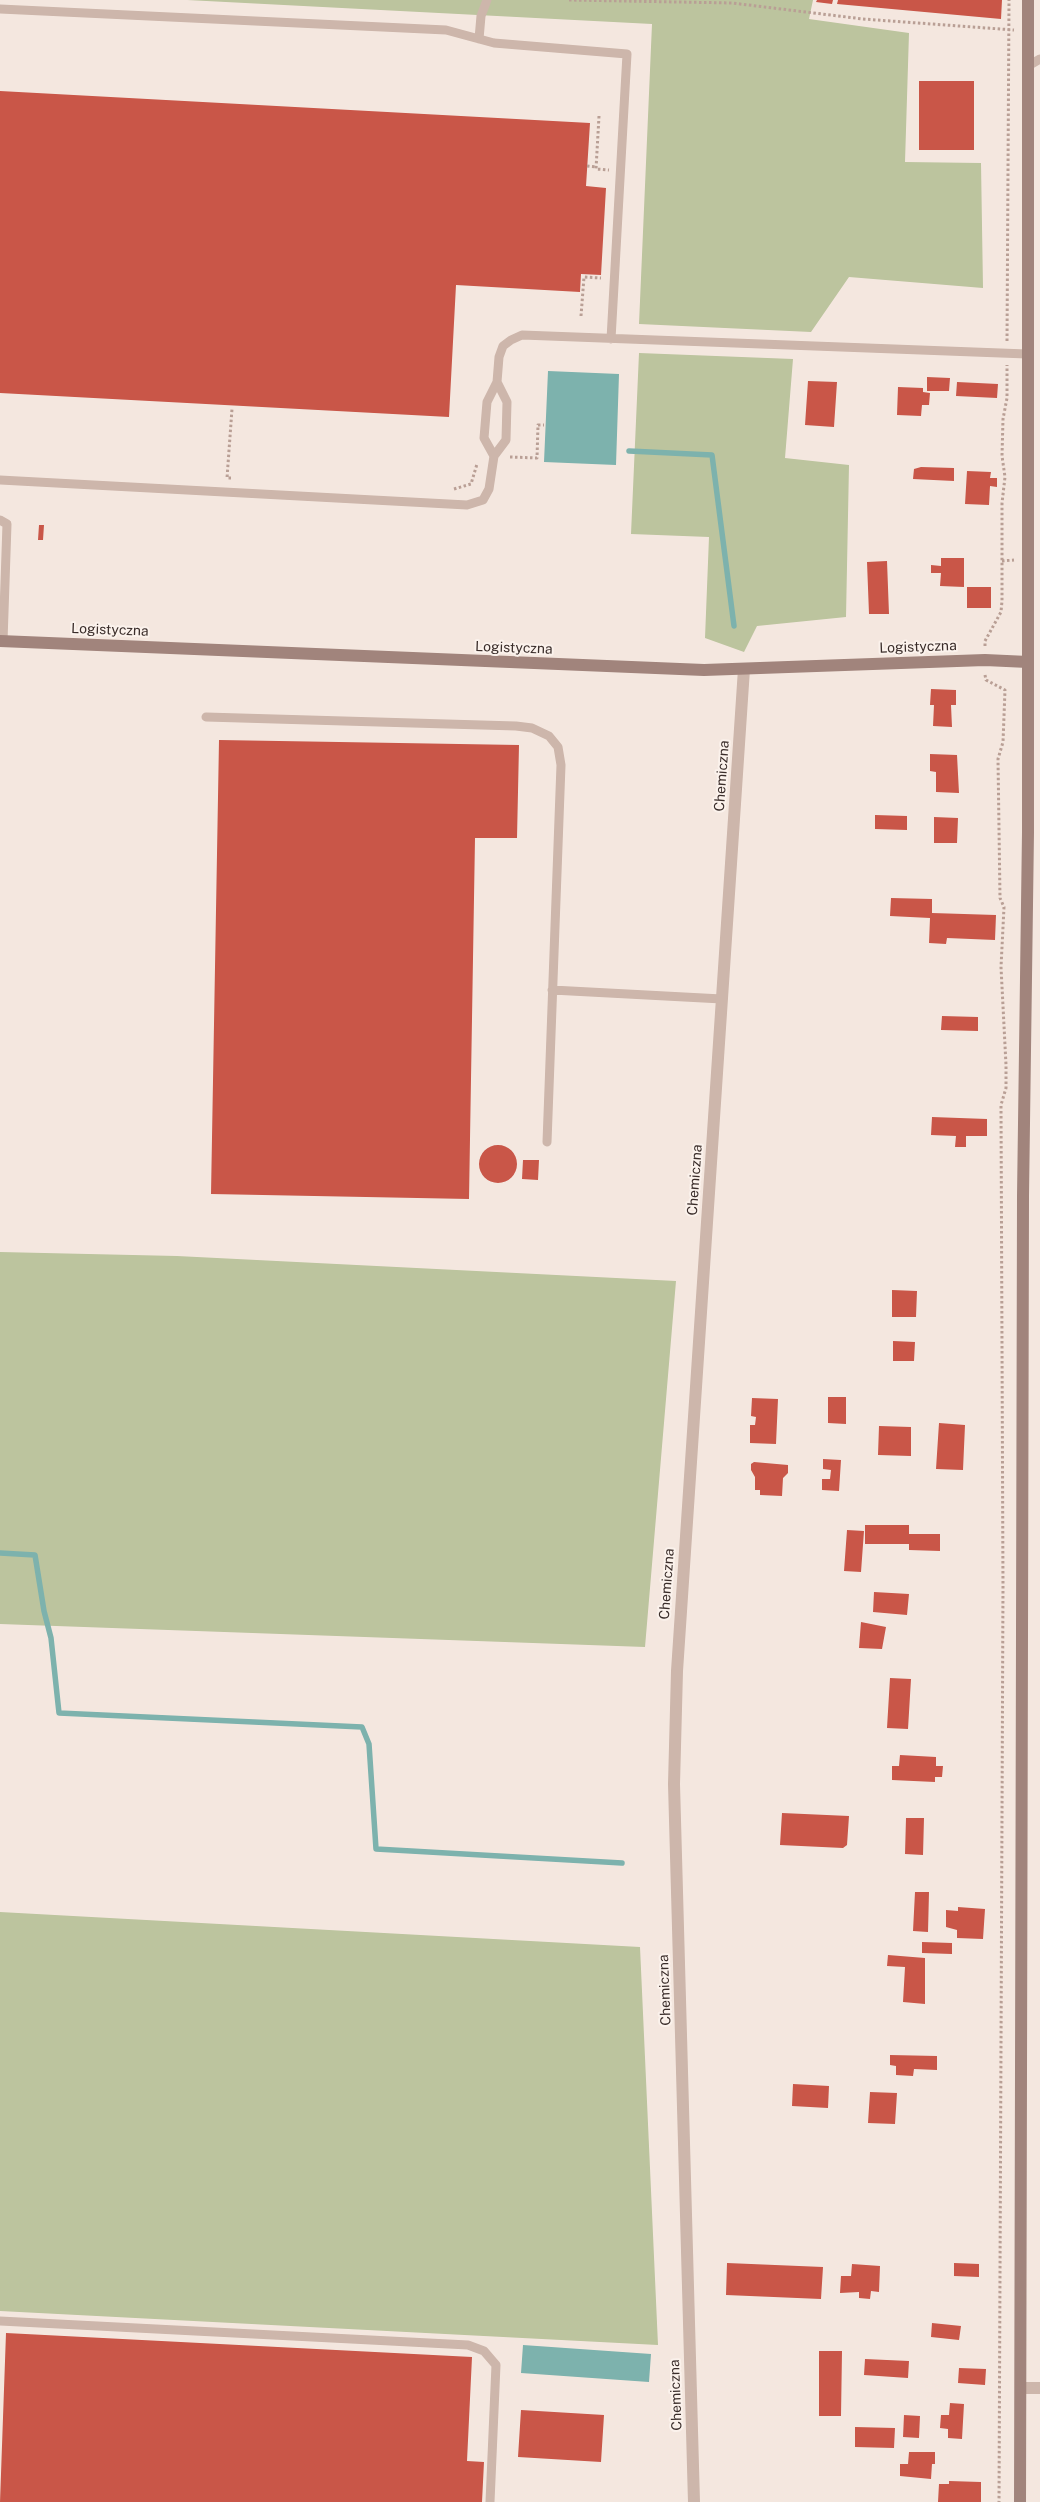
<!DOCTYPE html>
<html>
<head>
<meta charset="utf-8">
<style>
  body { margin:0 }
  canvas { display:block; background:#f4e7df }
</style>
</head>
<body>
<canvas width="1040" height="2502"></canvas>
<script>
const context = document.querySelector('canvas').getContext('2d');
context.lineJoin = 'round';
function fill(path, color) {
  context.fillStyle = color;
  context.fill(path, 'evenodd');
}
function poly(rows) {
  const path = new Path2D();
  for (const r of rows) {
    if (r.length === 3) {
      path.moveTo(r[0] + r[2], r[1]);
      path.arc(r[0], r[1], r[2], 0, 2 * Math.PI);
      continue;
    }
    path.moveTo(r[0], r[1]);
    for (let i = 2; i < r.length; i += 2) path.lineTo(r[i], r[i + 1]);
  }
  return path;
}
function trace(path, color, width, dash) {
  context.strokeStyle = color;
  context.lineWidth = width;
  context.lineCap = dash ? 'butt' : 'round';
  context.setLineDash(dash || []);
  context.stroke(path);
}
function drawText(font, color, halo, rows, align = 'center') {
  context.font = font + ' "Public Sans",sans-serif';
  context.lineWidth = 4;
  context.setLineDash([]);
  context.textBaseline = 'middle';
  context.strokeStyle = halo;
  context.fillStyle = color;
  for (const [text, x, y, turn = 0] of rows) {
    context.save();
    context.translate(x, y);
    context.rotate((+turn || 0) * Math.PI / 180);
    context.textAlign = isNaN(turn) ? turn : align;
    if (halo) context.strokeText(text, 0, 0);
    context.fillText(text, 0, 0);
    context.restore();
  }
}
fill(poly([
  [187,0,813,0,809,19,909,33,905,162,981,163,983,288,849,277,811,332,639,324,652,24],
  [639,353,793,359,785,458,849,465,846,617,757,626,744,652,705,638,709,537,631,534],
  [0,1252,177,1256,676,1281,645,1647,0,1624],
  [0,1912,640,1947,658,2345,0,2311]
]), '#bcc49e');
fill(poly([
  [548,371,619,374,616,465,544,462],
  [523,2345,651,2354,649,2382,521,2373]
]), '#7db2ad');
trace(poly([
  [629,451,712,455,734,626],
  [0,1553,35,1555,44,1611,51,1638,59,1713,362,1727,369,1744,376,1849,622,1863]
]), '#7db2ad', 5.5);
fill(poly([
  [817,0,833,0,832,4,816,2],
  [838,0,1002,0,1001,19,837,4],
  [919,81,974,81,974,150,919,150],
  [0,91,590,123,586,186,606,188,601,275,581,274,580,292,456,285,449,417,0,393],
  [927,377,950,378,949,391,927,391],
  [808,381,837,382,834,427,805,425],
  [957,382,998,384,997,398,956,396],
  [898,387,923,388,923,392,930,393,929,405,922,405,921,416,897,415],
  [921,467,954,468,954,481,913,479,914,469],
  [967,471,991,472,990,478,997,478,997,487,990,486,989,505,965,504],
  [39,525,44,525,43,540,38,540],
  [941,558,964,558,964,587,940,586,941,573,931,573,931,565,941,566],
  [887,561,889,614,869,614,867,562],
  [967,587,991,587,991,608,967,608],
  [931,689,956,690,956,705,951,705,952,727,933,726,934,705,930,705],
  [219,740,519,745,517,838,475,838,469,1199,211,1194],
  [930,754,957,755,959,793,936,792,936,772,930,771],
  [875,815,907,816,907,830,875,829],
  [934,817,958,818,957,843,934,843],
  [891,898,932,899,932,913,996,915,995,940,947,938,946,944,929,943,930,918,890,916],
  [942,1016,978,1017,978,1031,941,1030],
  [932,1117,987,1119,987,1136,966,1136,966,1147,955,1147,956,1136,931,1135],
  [498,1164,19],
  [523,1160,539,1160,538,1180,522,1179],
  [892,1290,917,1291,916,1317,892,1317],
  [893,1341,915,1342,914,1361,893,1361],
  [828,1397,846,1397,846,1424,828,1423],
  [752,1398,778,1399,776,1444,750,1443,750,1425,755,1425,756,1417,751,1416],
  [939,1423,965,1425,963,1470,936,1469],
  [879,1426,911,1427,911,1456,878,1455],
  [823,1459,841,1460,839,1491,822,1490,822,1479,830,1479,831,1470,823,1469],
  [754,1462,788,1465,788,1473,783,1478,782,1496,760,1495,760,1490,755,1490,755,1477,751,1470,751,1464],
  [865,1525,909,1525,909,1534,940,1534,940,1551,909,1550,909,1544,865,1544],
  [847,1530,864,1531,861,1572,844,1571],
  [874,1592,909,1594,907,1615,873,1612],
  [861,1622,886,1627,882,1649,859,1648],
  [890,1678,911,1679,908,1729,887,1728],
  [900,1755,936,1757,936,1766,943,1766,942,1777,935,1777,935,1782,892,1780,892,1766,899,1766],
  [782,1813,849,1816,847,1845,843,1848,780,1845],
  [906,1818,924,1818,923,1855,905,1854],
  [915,1892,929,1892,928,1932,913,1931],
  [958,1907,985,1909,983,1939,957,1938,957,1930,946,1927,946,1910,958,1911],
  [922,1942,952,1943,952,1954,922,1953],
  [888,1955,925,1958,925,2004,903,2002,905,1967,887,1966],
  [890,2055,937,2056,937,2070,914,2069,913,2076,896,2075,896,2066,890,2065],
  [793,2084,829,2086,828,2108,792,2106],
  [870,2092,897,2093,895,2124,868,2123],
  [727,2263,823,2267,821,2299,726,2295],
  [954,2263,979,2264,979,2277,954,2276],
  [852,2264,880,2266,879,2292,871,2291,870,2299,859,2298,859,2292,840,2293,841,2276,851,2276],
  [932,2323,961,2326,959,2340,931,2337],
  [6,2333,472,2357,467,2461,484,2462,482,2502,0,2502],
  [819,2351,842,2351,841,2416,819,2416],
  [865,2359,909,2361,908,2378,864,2375],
  [959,2368,986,2369,985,2385,958,2383],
  [950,2403,964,2404,962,2439,948,2438,948,2429,940,2428,941,2415,949,2415],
  [521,2410,604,2415,601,2462,518,2457],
  [904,2415,920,2416,919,2438,903,2437],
  [855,2427,895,2428,894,2448,855,2447],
  [909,2452,935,2452,935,2464,932,2464,931,2479,900,2476,900,2464,908,2464],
  [949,2481,981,2482,981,2502,938,2502,939,2484,949,2484]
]), '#c95648');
trace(poly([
  [569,0,732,3,863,19,1014,30],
  [599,116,596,169,609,170],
  [587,166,596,167],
  [581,316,584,277,601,278],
  [1007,341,1009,0],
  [510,457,537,458,538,425,544,425],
  [231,478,227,478,232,409],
  [454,489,471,484,477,464],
  [1002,561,1014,560],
  [985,646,985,641,1001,612,1002,601,1002,503,1005,477,1002,456,1003,419,1007,398,1007,365],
  [985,675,986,680,1005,690,1003,742,998,759,1000,898,1004,907,1001,967,1006,1065,1006,1088,1001,1105,1003,1586,999,2502]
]), '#b99f95', 3, [2.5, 2.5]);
trace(poly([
  [0,9,446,30,494,43,627,54,611,339],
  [479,39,481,16,487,0],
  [1028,66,1040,59],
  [494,456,484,438,487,402,497,382,499,357,503,346,511,340,522,335,1027,354],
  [0,480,467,505,483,500,489,489,494,456,506,440,507,402,497,382],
  [0,520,7,524,3,641],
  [206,717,516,726,532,728,549,736,558,747,561,765,547,1142],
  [552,990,722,999],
  [0,2321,468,2345,484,2351,496,2365,490,2502]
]), '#cdb6ab', 9);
trace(poly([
  [1021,2388,1040,2388],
  [694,2502,674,1784,677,1671,744,669]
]), '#cdb6ab', 12);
trace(poly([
  [0,641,704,670,985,660,1028,662],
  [1020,2502,1023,1196,1028,832,1028,0]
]), '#a1847c', 12);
drawText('14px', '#3a2d2a', '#fbf2ec', [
  ["Logistyczna",110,630,2],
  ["Logistyczna",918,647,-2],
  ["Logistyczna",514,648,2],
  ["Chemiczna",722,776,-86],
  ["Chemiczna",695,1180,-86],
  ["Chemiczna",667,1584,-86],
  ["Chemiczna",665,1990,-92],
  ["Chemiczna",676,2395,-92]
]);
</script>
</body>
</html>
